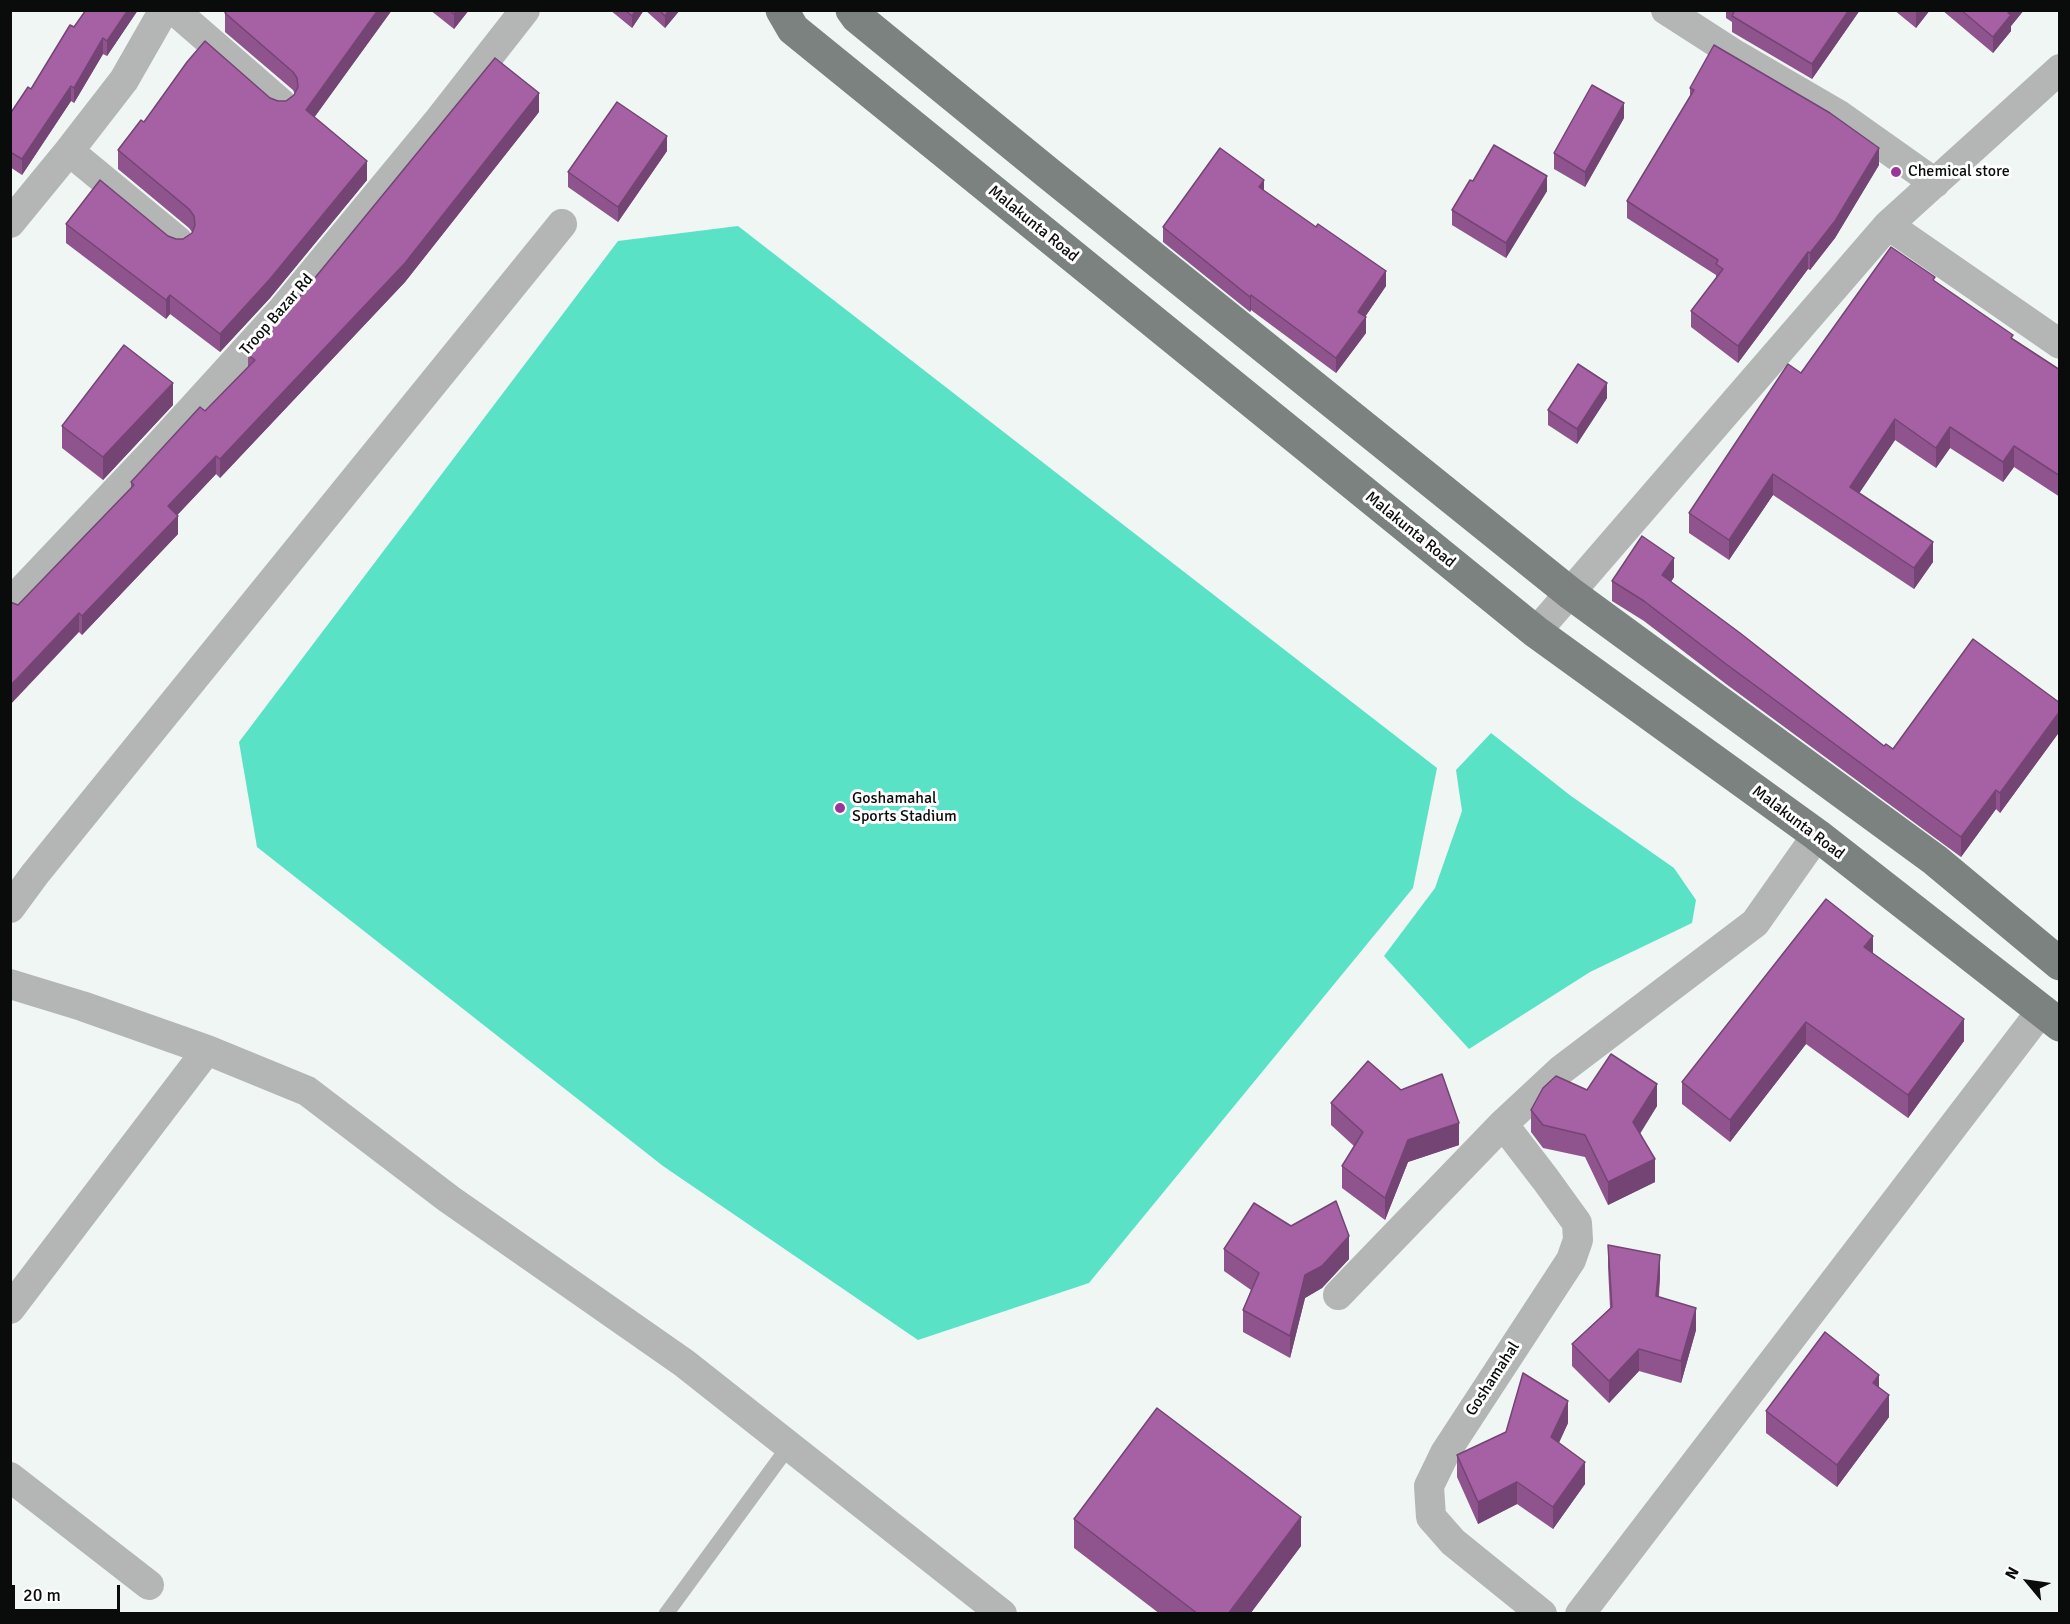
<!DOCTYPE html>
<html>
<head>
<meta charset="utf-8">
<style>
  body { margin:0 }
  #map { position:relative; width:2070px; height:1624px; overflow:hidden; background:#eff6f4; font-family:Signika,sans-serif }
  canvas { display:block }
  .frame { position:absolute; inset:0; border:12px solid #0a0c0b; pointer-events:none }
  .north { position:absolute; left:1998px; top:1552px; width:60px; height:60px; -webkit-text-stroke:4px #fff; paint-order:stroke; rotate:299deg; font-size:16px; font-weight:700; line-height:24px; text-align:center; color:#0a0c0b }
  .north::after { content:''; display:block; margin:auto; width:21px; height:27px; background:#0a0c0b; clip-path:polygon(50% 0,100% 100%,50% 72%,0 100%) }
  .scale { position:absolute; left:12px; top:1585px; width:108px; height:27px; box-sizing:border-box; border:3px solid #0a0c0b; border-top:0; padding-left:8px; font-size:18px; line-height:21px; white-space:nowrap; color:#0a0c0b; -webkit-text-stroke:4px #fff; paint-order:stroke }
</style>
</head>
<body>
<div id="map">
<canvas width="2070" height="1624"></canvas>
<div class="frame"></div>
<div class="north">N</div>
<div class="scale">20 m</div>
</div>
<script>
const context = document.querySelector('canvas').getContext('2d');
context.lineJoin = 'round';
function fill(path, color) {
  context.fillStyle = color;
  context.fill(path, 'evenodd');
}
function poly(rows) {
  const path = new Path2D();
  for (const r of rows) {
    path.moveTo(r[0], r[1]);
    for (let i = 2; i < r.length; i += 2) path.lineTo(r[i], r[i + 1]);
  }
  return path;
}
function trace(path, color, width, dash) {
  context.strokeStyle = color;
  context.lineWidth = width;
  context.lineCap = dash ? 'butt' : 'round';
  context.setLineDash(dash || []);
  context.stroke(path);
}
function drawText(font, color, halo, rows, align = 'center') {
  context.font = font + ' Signika,sans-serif';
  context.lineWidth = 6;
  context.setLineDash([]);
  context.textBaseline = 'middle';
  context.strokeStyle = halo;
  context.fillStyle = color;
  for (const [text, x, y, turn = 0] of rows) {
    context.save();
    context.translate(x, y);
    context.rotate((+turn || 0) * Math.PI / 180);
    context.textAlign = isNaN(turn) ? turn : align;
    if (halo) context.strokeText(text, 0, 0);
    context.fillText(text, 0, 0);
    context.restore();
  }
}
fill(poly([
  [738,226,1437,768,1413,888,1089,1283,918,1340,663,1166,257,847,239,742,618,241],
  [1491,733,1571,796,1674,868,1696,900,1692,923,1590,972,1469,1049,1384,956,1435,888,1462,811,1456,770]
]), '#59e2c6');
trace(poly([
  [666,1614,789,1446]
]), '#b3b6b5', 15);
trace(poly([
  [174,10,281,103],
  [1666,10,1736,55,1839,115,1935,183],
  [69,151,124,80,164,10],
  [10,223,69,151,178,241],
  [1888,225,2060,344],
  [10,603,152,453,283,309,439,120,525,10],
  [1536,632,1888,225,2060,69],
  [10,908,35,874,562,224],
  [10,984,82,1006,207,1050,307,1091,449,1199,684,1363,1002,1614],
  [1503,1124,1546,1180,1577,1223,1578,1240,1571,1260,1445,1453,1429,1486,1431,1517,1453,1542,1542,1614],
  [1338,1295,1503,1124,1561,1070,1755,923,1817,835],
  [10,1309,207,1050],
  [10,1477,149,1585],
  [1580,1614,2042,1010]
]), '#b3b6b5', 30);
trace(poly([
  [782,10,793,29,1536,632,1817,835,2060,1025],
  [852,10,857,17,1048,173,1570,593,1935,860,2060,964]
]), '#7c8280', 33);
fill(poly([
  [138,10,107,56,103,54,74,103,71,101,22,175,10,167,10,114,31,89,74,27],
  [392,10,314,117,367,180,270,298,220,352,170,314,166,319,66,243,66,224,168,236,176,239,183,239,192,233,192,232,189,228,118,169,118,150,144,122,270,98,278,101,286,101,294,95,295,94,293,90,225,32,225,13],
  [430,10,469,10,454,29],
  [610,10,644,10,632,28],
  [645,10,680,10,665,28],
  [1726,10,1860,10,1812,79,1732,32,1732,22,1726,18],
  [1894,10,1930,10,1916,28],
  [1942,10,2024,10,2011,26,2011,31,1993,53],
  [1690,88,1879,165,1835,238,1810,270,1808,269,1738,363,1691,327,1691,311,1716,279,1716,275,1627,218,1627,201,1690,97],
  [539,112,405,282,220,478,216,474,177,515,178,534,82,635,79,632,18,605,131,488,131,482,205,411,248,367,248,355],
  [1624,118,1585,187,1554,169,1554,153],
  [667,151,618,222,568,187,568,172],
  [1473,181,1547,191,1506,258,1452,225,1452,210],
  [1264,191,1386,286,1365,317,1366,333,1336,373,1251,310,1250,312,1163,242,1163,227],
  [1935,281,2013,339,2060,370,2060,497,2014,467,2003,482,1950,448,1936,468,1895,440,1859,493,1933,562,1914,589,1773,495,1729,560,1689,533,1689,513,1801,373],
  [1607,398,1577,444,1548,425,1548,410],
  [173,405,103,480,62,448,62,426],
  [1674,577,1671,582,1884,746,1893,749,2060,703,2060,731,2000,813,1996,809,1961,857,1726,684,1644,621,1612,601,1612,581],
  [1873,954,1964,1041,1908,1118,1806,1044,1730,1142,1682,1104,1682,1082],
  [1587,1090,1657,1106,1640,1134,1655,1182,1608,1205,1585,1157,1543,1148,1531,1132,1531,1110],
  [1331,1103,1459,1145,1408,1162,1385,1220,1342,1188,1342,1166,1354,1146,1331,1125],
  [1291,1226,1349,1259,1322,1288,1305,1298,1290,1358,1243,1332,1243,1310,1251,1290,1224,1271,1224,1249],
  [1608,1245,1660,1277,1659,1297,1696,1330,1681,1383,1639,1371,1609,1403,1572,1366,1572,1344,1610,1308,1608,1267],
  [1879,1387,1889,1417,1837,1487,1766,1433,1766,1411],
  [1568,1423,1559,1443,1585,1484,1553,1529,1517,1504,1478,1524,1457,1477,1457,1455],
  [1074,1519,1301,1546,1250,1614,1160,1614,1074,1548]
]), '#8f538e');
fill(poly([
  [128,10,138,10,107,56,107,41],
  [378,10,392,10,306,129,306,110],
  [457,10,469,10,454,29,454,14],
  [636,10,644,10,632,28,632,16],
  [669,10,680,10,665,28,665,16],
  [1849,10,1860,10,1812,79,1812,64],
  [1918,10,1930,10,1916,28,1916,12],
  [2011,10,2024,10,2011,26,2011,31,1993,53,1993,37],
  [103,38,103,54,74,103,74,88],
  [71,86,71,101,22,175,22,159],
  [539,93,539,112,405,282,220,478,220,459],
  [1624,103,1624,118,1585,187,1585,172],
  [667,136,667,151,618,222,618,207],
  [1879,148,1879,165,1835,238,1810,270,1810,253],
  [367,161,367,180,270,298,220,352,220,334],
  [1547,176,1547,191,1506,258,1506,243],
  [1264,180,1264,195,1259,187],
  [1808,252,1808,269,1738,363,1738,346],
  [1386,271,1386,286,1358,327,1358,312],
  [170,295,170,314,166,319,166,300],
  [1251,295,1251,310,1250,312,1250,297],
  [1366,317,1366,333,1336,373,1336,358],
  [173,383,173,405,103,480,103,457],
  [1607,383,1607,398,1577,444,1577,429],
  [1895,419,1895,440,1850,507,1850,487],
  [1950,427,1950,448,1936,468,1936,448],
  [2014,446,2014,467,2003,482,2003,462],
  [216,456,216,474,168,525,168,506],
  [1773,474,1773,495,1729,560,1729,540],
  [178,516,178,534,82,635,82,616],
  [1933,542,1933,562,1914,589,1914,568],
  [1674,558,1674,577,1662,595,1662,575],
  [79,613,79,632,10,705,10,686],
  [2060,711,2060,731,2000,813,2000,793],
  [1996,790,1996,809,1961,857,1961,837],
  [1873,936,1873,958,1864,947],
  [1964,1019,1964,1041,1908,1118,1908,1095],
  [1806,1022,1806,1044,1730,1142,1730,1120],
  [1657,1084,1657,1106,1633,1144,1633,1122],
  [1459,1123,1459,1145,1408,1162,1385,1220,1385,1198,1408,1140],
  [1655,1159,1655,1182,1608,1205,1608,1182],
  [1349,1236,1349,1259,1322,1288,1305,1298,1290,1358,1290,1336,1305,1275],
  [1660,1255,1660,1277,1656,1318,1656,1296],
  [1696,1308,1696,1330,1681,1383,1681,1361],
  [1639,1349,1639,1371,1609,1403,1609,1381],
  [1879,1375,1879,1397,1873,1383],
  [1889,1395,1889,1417,1837,1487,1837,1465],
  [1568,1401,1568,1423,1551,1459,1551,1437],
  [1585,1462,1585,1484,1553,1529,1553,1507],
  [1517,1482,1517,1504,1478,1524,1478,1502],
  [1301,1517,1301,1546,1250,1614,1228,1614]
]), '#744474');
const building = poly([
  [86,10,128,10,107,41,103,38,74,88,71,86,22,159,10,152,10,114,28,87,31,89,70,25,74,27,86,10],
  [227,10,378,10,306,110,367,161,270,279,220,334,170,295,166,300,66,224,100,180,168,236,176,239,183,239,192,233,195,225,194,216,189,209,118,150,141,120,144,122,187,62,205,41,270,98,278,101,286,101,294,95,298,87,297,78,293,72,225,13,227,10],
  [449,10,457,10,454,14,449,10],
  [625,10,636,10,632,16,625,10],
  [659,10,669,10,665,16,659,10],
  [1735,10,1849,10,1812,64,1732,16,1735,10],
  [1961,10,2011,10,2008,13,2011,15,1993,37,1961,10],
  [1714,45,1830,113,1879,148,1835,221,1810,253,1808,252,1738,346,1691,311,1723,269,1716,264,1718,260,1627,201,1694,90,1690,88,1714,45],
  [495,58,539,93,405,263,220,459,216,456,168,506,178,516,82,616,79,613,10,686,10,602,18,605,134,485,131,482,200,407,205,411,255,360,248,355,296,301,495,58],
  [1592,85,1624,103,1585,172,1554,153,1592,85],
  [617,102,667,136,618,207,568,172,617,102],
  [1494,145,1547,176,1506,243,1452,210,1470,180,1473,181,1494,145],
  [1220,148,1264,180,1259,187,1316,227,1318,224,1386,271,1358,312,1366,317,1336,358,1251,295,1250,297,1163,227,1220,148],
  [1891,247,1935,277,1933,280,2013,335,2011,338,2060,370,2060,476,2014,446,2003,462,1950,427,1936,448,1895,419,1850,487,1933,542,1914,568,1773,474,1729,540,1689,513,1788,364,1801,373,1891,247],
  [124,345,173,383,103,457,62,426,124,345],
  [1578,364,1607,383,1577,429,1548,410,1578,364],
  [1642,536,1674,558,1662,575,1740,633,1884,746,1886,744,1893,749,1973,639,2060,703,2060,711,2000,793,1996,790,1961,837,1726,664,1644,601,1612,581,1642,536],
  [1826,899,1873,936,1864,947,1964,1019,1908,1095,1806,1022,1730,1120,1682,1082,1826,899],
  [1611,1054,1657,1084,1633,1122,1655,1159,1608,1182,1585,1135,1543,1125,1531,1110,1543,1088,1556,1076,1587,1090,1611,1054],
  [1368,1061,1401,1090,1442,1074,1459,1123,1408,1140,1385,1198,1342,1166,1363,1132,1331,1103,1368,1061],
  [1336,1201,1349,1236,1322,1266,1305,1275,1290,1336,1243,1310,1259,1273,1224,1249,1254,1203,1291,1226,1336,1201],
  [1608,1245,1660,1255,1656,1296,1696,1308,1681,1361,1639,1349,1609,1381,1572,1344,1612,1307,1608,1245],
  [1825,1332,1879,1375,1873,1383,1889,1395,1837,1465,1766,1411,1825,1332],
  [1523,1373,1568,1401,1551,1437,1585,1462,1553,1507,1517,1482,1478,1502,1457,1455,1506,1432,1523,1373],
  [1157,1408,1301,1517,1228,1614,1198,1614,1074,1519,1157,1408]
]);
fill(building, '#a661a5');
trace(building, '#744474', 1.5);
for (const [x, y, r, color] of [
  [1896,172,6,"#9a359a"],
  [840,808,6,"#9a359a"]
]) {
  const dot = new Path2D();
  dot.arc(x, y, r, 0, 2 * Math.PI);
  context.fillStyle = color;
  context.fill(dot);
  trace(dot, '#fff', 2);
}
drawText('16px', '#0a0c0b', '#fff', [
  ["Chemical store",1908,172],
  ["Goshamahal",852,799],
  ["Sports Stadium",852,817]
], 'left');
drawText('16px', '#0a0c0b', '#fff', [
  ["Malakunta Road",1033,224,39],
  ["Troop Bazar Rd",277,315,-49],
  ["Malakunta Road",1410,530,39],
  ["Malakunta Road",1798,823,37],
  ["Goshamahal",1493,1379,-57]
]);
</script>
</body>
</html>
